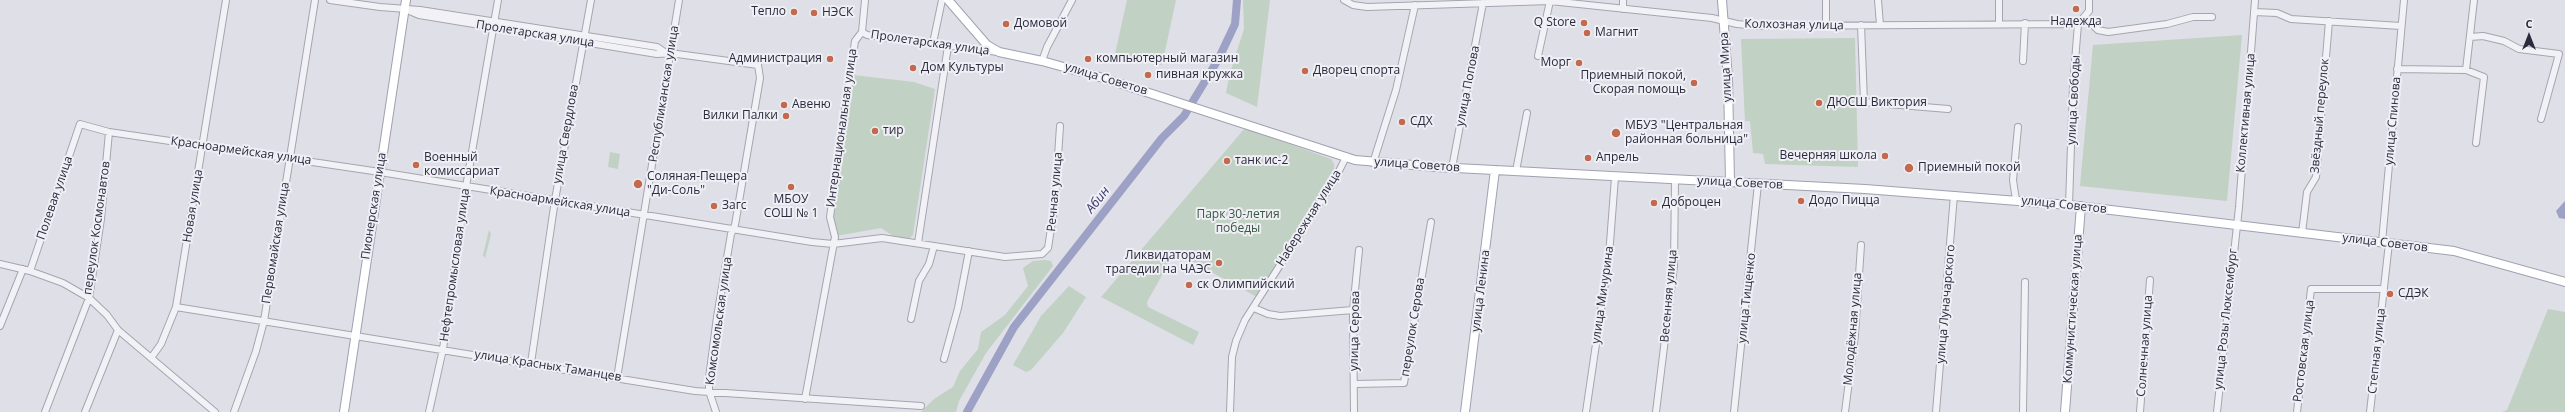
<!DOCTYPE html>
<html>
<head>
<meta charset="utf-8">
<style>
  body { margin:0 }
  #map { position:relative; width:2565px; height:412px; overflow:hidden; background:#dfdfe7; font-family:"Open Sans",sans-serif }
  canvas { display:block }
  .north { position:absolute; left:2509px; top:16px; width:40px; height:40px; -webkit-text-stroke:3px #efeff5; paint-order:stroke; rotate:0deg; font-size:11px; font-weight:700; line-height:16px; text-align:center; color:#2a2a3d }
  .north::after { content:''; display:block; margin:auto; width:14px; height:18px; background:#2a2a3d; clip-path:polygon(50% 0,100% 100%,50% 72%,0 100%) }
</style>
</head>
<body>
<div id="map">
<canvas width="2565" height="412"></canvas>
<div class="north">С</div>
</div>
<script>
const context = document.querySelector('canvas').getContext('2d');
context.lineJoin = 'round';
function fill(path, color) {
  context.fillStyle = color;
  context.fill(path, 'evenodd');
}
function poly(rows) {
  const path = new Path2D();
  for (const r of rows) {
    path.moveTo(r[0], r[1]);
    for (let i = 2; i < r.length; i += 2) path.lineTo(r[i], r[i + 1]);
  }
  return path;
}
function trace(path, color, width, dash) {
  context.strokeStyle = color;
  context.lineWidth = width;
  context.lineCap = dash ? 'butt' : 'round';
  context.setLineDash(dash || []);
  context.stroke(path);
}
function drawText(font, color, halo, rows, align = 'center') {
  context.font = font + ' "Open Sans",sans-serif';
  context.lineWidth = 4;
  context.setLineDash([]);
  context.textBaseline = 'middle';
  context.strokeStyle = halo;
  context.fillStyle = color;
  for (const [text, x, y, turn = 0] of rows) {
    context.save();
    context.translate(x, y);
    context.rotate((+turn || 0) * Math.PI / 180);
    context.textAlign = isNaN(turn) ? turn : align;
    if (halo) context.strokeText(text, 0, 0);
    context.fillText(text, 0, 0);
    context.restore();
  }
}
fill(poly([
  [1127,0,1176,0,1162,65,1115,54],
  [1243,0,1270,0,1257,107,1226,93,1230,73,1244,29],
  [2242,35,2227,201,2080,186,2093,45],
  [1855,38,1858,167,1765,164,1763,154,1753,153,1750,121,1745,121,1741,39],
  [853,75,914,82,935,89,913,235,909,239,893,236,881,228,836,236,832,216],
  [1245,128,1331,159,1334,164,1334,173,1257,297,1182,256,1171,259,1147,302,1148,307,1199,332,1193,345,1101,297],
  [610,152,620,154,618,169,608,167],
  [489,230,491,234,485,258,483,255],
  [1045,260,1051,261,1053,266,986,353,959,401,956,412,921,412,934,399,953,387,960,371,978,349,981,332,1005,315,1028,286,1023,268,1033,261],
  [1069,286,1086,297,1063,333,1031,370,1026,372,1013,365,1041,316],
  [2548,309,2565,312,2565,412,2502,412,2507,410]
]), '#c1d1c3');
fill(poly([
  [2565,201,2565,219,2559,218,2556,211]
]), '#9da1c5');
trace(poly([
  [967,412,1014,327,1162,138,1184,116,1219,58,1235,24,1237,0]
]), '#9da1c5', 8);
const minor = poly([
  [330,0,380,7,420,10,657,47,666,53],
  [1344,0,1353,5,1367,7,1550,1,1712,18,1737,24,1758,26,2078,24],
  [1623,0,1623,9],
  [1878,0,1880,25],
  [1999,0,1999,23],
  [405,9,419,15,657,54,670,53,758,65,760,78,735,225,731,234,717,317,709,378,709,391,716,412],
  [2254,12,2277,13,2291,19,2401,26],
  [2085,18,2098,30,2108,32,2167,24,2193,17,2212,17],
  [1861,25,1864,102,1948,109],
  [1826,26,1826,0],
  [862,32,867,35,998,52],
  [2470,37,2483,36,2504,41,2519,49,2559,54,2541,119],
  [933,43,942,0],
  [1538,56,1550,1],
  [1042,61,1047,47,1072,0],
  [2023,61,2025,23],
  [2397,69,2466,70,2484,77,2476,143],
  [2466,70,2474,0],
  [1373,163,1396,90,1415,5],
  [1452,168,1483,3],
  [1516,171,1527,113],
  [2016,200,2013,180,2018,127],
  [2069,205,2073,86,2078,24,2089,11,2089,0],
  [2302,233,2307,192,2316,177,2329,21],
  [2382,242,2404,0],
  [918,243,948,46],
  [0,264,30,271,63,283,89,298,107,315,118,330,215,412],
  [30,271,80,124,109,132,380,172,812,242,833,244,882,238,1005,257,1042,254,1048,248,1055,202,1060,126],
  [176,307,695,391,921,406],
  [1254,308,1268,314,1280,316,1353,310],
  [911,319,919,281,929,264,934,246],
  [0,326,23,269],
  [151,358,161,344,176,307,226,0],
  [944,359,958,308,969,251],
  [531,363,555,200,591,0],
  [617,378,679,0],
  [1355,384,1404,383,1431,222],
  [805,399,835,237,830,217,855,41,862,32,865,0],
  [45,412,89,298,101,219,109,132],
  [85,412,118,330],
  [234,412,256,351,264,321,315,0],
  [429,412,443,349,466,187,498,0],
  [1230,412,1232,357,1236,341,1245,320,1335,179,1346,157],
  [1354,412,1353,310,1359,250],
  [1586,412,1609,256,1615,177],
  [1656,412,1674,266,1675,180],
  [1734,412,1758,184],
  [1845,412,1855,335,1861,245],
  [1936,412,1954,195],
  [2023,412,2025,282],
  [2140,412,2150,280],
  [2217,412,2239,207,2255,0],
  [2297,412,2311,289,2384,289],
  [2370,412,2389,243]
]);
const major = poly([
  [948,0,987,45,999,52,1042,61,1103,78,1355,160,1436,167,1865,189,2069,205,2454,251,2565,282],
  [1722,0,1728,79,1730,182],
  [344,412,406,0],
  [1465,412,1495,170],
  [2065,412,2081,206]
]);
trace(minor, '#a5a5b1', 8);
trace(major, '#a0a0b2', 10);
trace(minor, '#f2f2f6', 6);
trace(major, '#fff', 8);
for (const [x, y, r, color] of [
  [2076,9,4,"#c36a4e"],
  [794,12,4,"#c36a4e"],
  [814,13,4,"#c36a4e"],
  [1584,23,4,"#c36a4e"],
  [1006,24,4,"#c36a4e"],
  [1587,33,4,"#c36a4e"],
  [830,59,4,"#c36a4e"],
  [1088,59,4,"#c36a4e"],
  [1579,63,4,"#c36a4e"],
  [913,68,4,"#c36a4e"],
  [1305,71,4,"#c36a4e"],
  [1148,75,4,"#c36a4e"],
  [1694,83,4,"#c36a4e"],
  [1819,103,4,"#c36a4e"],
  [784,105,4,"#c36a4e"],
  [786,116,4,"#c36a4e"],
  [1402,122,4,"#c36a4e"],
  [875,131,4,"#c36a4e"],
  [1616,133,5,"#c36a4e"],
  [1885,156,4,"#c36a4e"],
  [1588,158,4,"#c36a4e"],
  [1227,161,4,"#c36a4e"],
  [416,165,4,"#c36a4e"],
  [1909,168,5,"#c36a4e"],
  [638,184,5,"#c36a4e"],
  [791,187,4,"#c36a4e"],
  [1801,201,4,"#c36a4e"],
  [1654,203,4,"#c36a4e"],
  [714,206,4,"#c36a4e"],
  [1219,263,4,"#c36a4e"],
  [1189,285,4,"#c36a4e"],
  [2390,294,4,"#c36a4e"]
]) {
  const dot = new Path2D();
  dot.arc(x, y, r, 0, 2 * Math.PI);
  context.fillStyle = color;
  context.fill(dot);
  trace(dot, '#efeff5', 1.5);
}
drawText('12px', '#2a2a3d', '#efeff5', [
  ["Тепло",786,12,"right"],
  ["НЭСК",822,13],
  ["Надежда",2076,22,"center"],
  ["Q Store",1576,23,"right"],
  ["Домовой",1014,24],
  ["Магнит",1595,33],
  ["Администрация",822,59,"right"],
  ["компьютерный магазин",1096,59],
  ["Морг",1571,63,"right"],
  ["Дом Культуры",921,68],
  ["Дворец спорта",1313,71],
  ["пивная кружка",1156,75],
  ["Приемный покой,",1686,76,"right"],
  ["Скорая помощь",1686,90,"right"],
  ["ДЮСШ Виктория",1827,103],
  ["Авеню",792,105],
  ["Вилки Палки",778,116,"right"],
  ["СДХ",1410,122],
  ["МБУЗ \"Центральная",1625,126],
  ["районная больница\"",1625,140],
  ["тир",883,131],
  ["Вечерняя школа",1877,156,"right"],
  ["Военный",424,158],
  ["комиссариат",424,172],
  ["Апрель",1596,158],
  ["танк ис-2",1235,161],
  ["Приемный покой",1918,168],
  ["Соляная-Пещера",647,177],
  ["\"Ди-Соль\"",647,191],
  ["МБОУ",791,200,"center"],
  ["СОШ № 1",791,214,"center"],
  ["Додо Пицца",1809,201],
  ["Доброцен",1662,203],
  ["Загс",722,206],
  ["Ликвидаторам",1211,256,"right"],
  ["трагедии на ЧАЭС",1211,270,"right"],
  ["ск Олимпийский",1197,285],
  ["СДЭК",2398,294]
], 'left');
drawText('12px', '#2a2a3d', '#efeff5', [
  ["Колхозная улица",1794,25,1],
  ["Пролетарская улица",535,34,9],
  ["Пролетарская улица",930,43,8],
  ["улица Мира",1726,67,-93],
  ["улица Советов",1106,79,17],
  ["улица Попова",1468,86,-79],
  ["Республиканская улица",664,94,-81],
  ["улица Свободы",2074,100,-87],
  ["Коллективная улица",2246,113,-85],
  ["Звёздный переулок",2320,116,-85],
  ["улица Спинова",2393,121,-85],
  ["Интернациональная улица",842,128,-82],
  ["улица Свердлова",566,134,-80],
  ["Красноармейская улица",241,151,8],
  ["улица Советов",1417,165,4],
  ["улица Советов",1740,183,3],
  ["Речная улица",1055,192,-85],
  ["Полевая улица",55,198,-71],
  ["Красноармейская улица",560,202,9],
  ["улица Советов",2064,205,6],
  ["Новая улица",193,206,-81],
  ["Пионерская улица",374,206,-81],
  ["Набережная улица",1309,218,-58],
  ["переулок Космонавтов",97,228,-82],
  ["Первомайская улица",276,243,-81],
  ["улица Советов",2385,243,7],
  ["Нефтепромысловая улица",455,265,-82],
  ["улица Ленина",1481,291,-83],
  ["улица Мичурина",1603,295,-82],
  ["Весенняя улица",1669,296,-85],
  ["улица Тищенко",1747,298,-84],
  ["улица Луначарского",1946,304,-85],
  ["Коммунистическая улица",2073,309,-86],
  ["улица Розы Люксембург",2226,319,-84],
  ["Комсомольская улица",719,321,-82],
  ["переулок Серова",1413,327,-81],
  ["Молодёжная улица",1853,329,-85],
  ["улица Серова",1355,331,-89],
  ["Солнечная улица",2145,346,-86],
  ["Ростовская улица",2304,351,-83],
  ["Степная улица",2377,351,-84],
  ["улица Красных Таманцев",548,366,9]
]);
drawText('12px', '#38583f', '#efeff5', [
  ["Парк 30-летия",1238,215],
  ["победы",1238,229]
]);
drawText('italic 13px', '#373a6e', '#efeff5', [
  ["Абин",1098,200,-52]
]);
</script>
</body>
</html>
